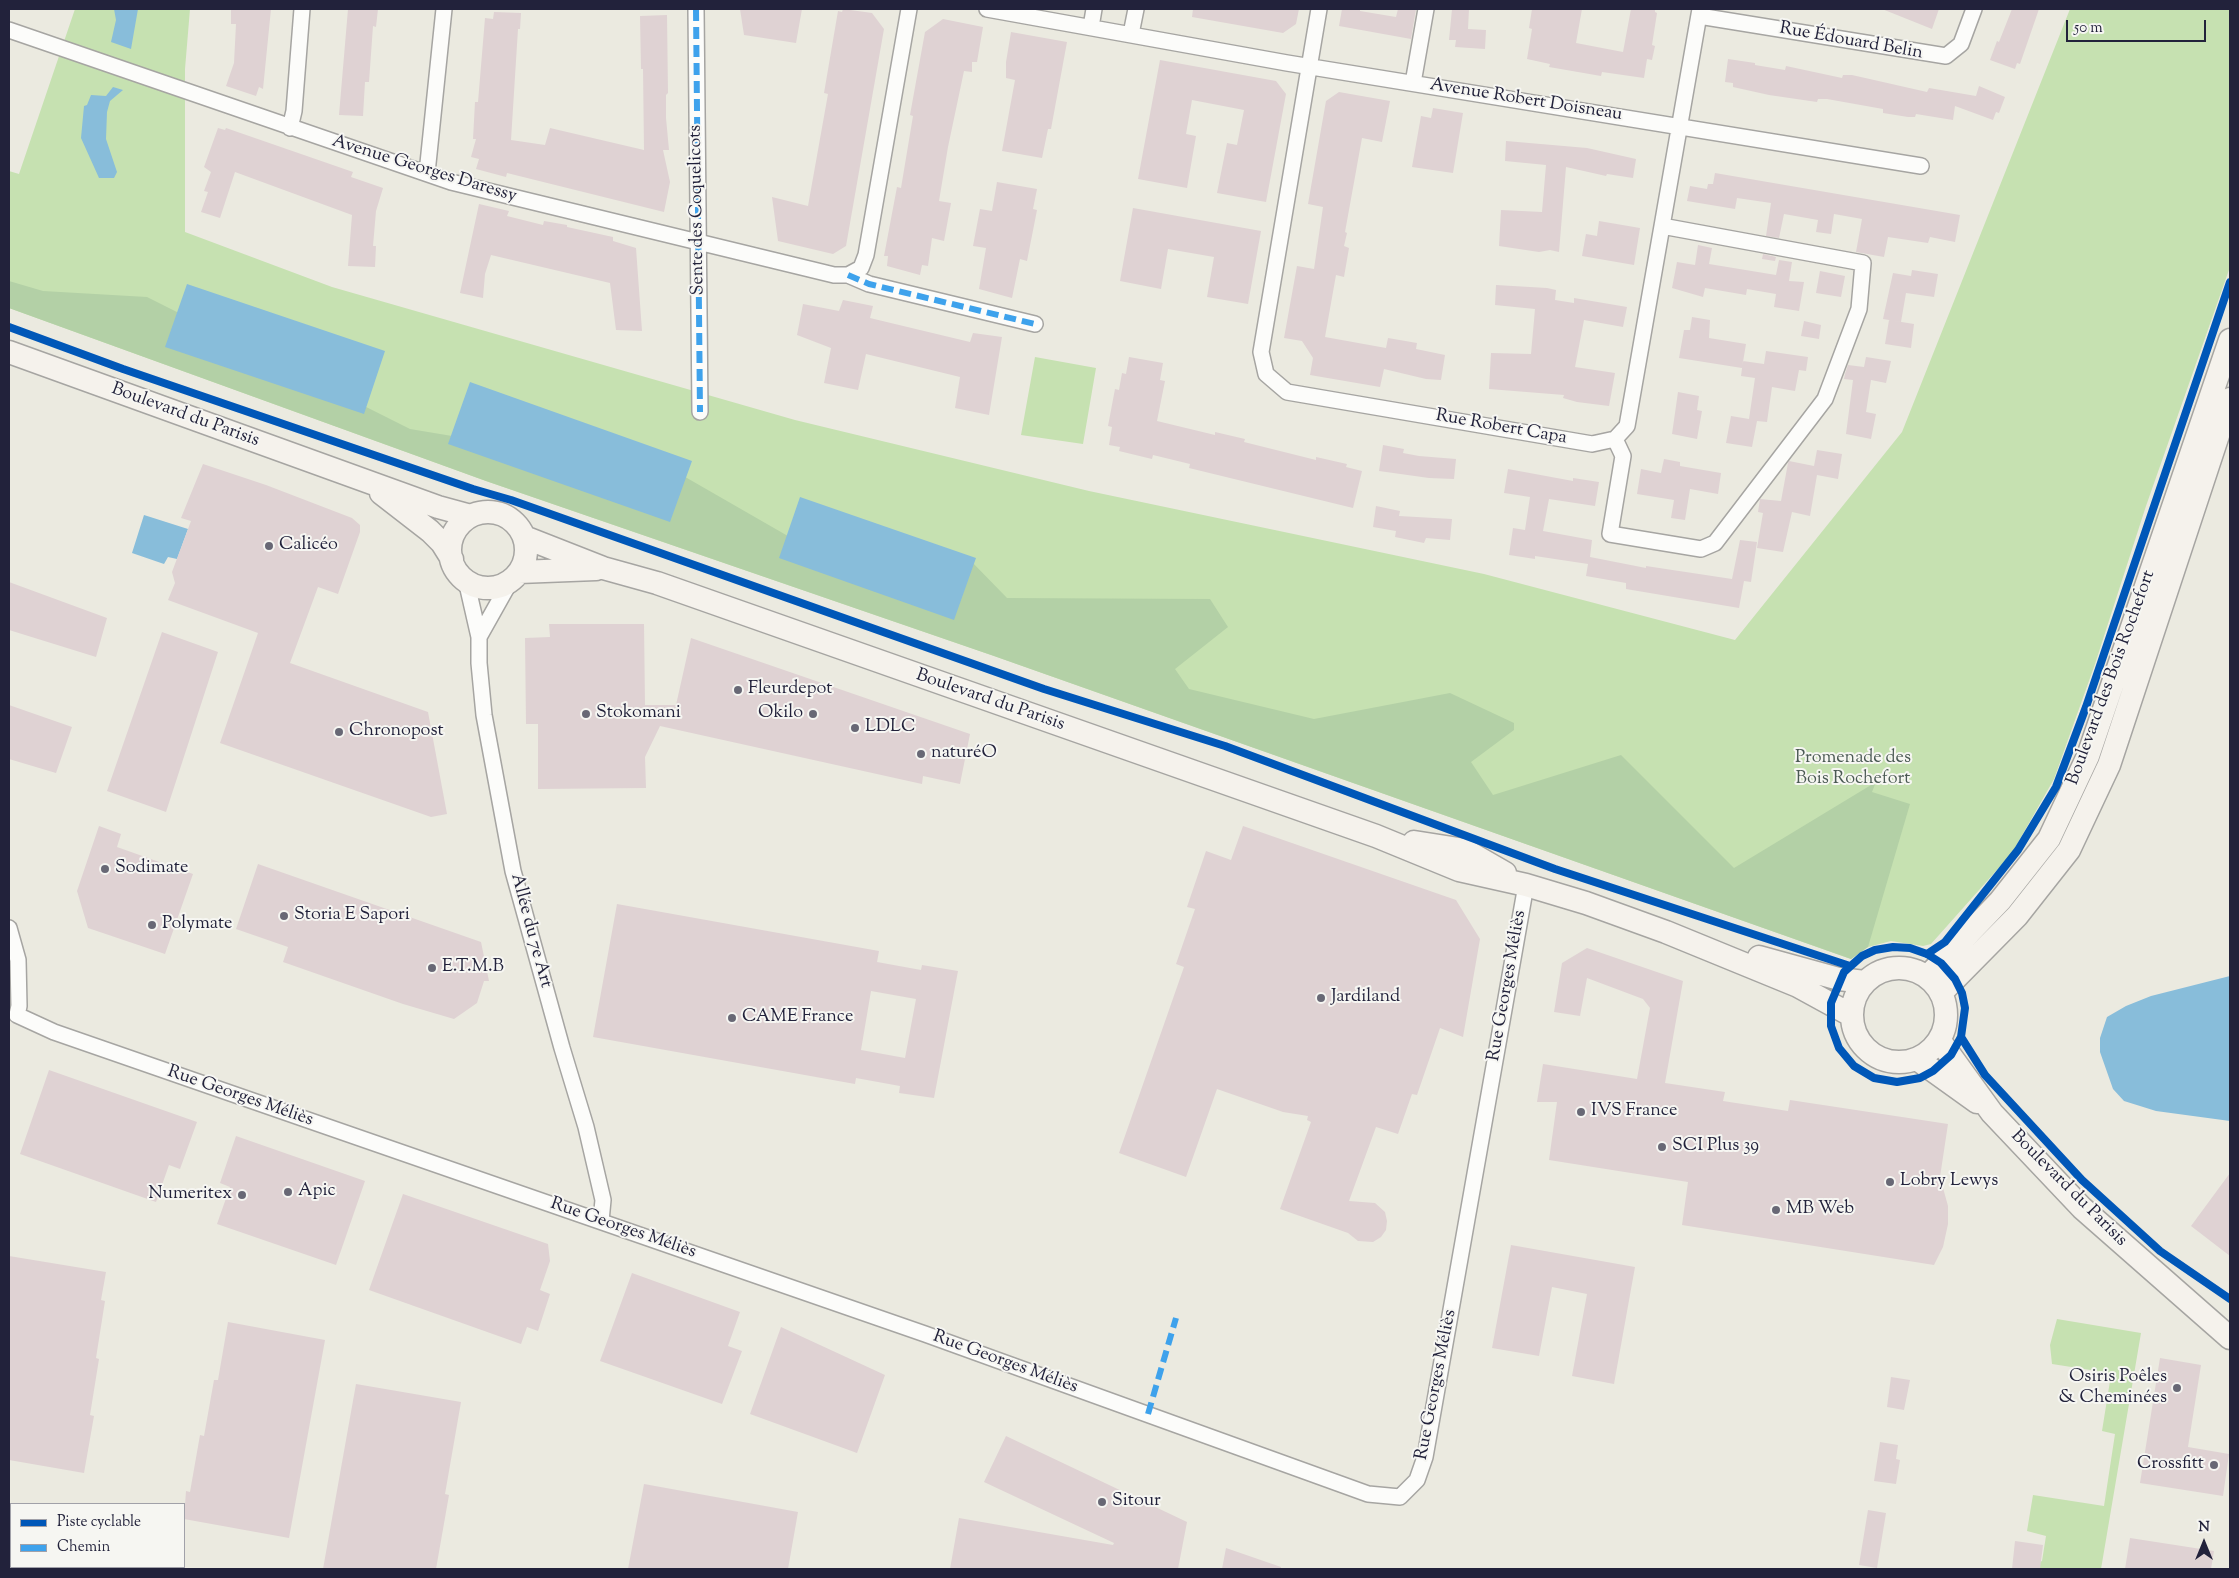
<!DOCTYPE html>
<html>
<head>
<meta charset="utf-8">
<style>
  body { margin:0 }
  #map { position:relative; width:2239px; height:1578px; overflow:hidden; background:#ebeae0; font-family:"Sorts Mill Goudy",serif }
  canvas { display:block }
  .frame { position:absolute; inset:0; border:10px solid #22223b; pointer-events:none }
  .legend { position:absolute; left:10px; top:1503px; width:175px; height:65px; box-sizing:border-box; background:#f6f6f2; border:1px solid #a1a1a9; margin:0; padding:6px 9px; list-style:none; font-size:15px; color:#22223b }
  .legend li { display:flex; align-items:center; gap:10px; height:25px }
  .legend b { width:25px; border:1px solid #a1a1a9 }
  .north { position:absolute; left:2179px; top:1518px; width:50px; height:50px; -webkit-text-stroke:4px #f6f6f2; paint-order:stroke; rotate:0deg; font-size:14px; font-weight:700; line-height:20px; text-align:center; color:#22223b }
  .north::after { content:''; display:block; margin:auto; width:18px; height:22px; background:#22223b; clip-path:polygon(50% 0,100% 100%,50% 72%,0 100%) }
  .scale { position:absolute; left:2066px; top:20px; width:140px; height:22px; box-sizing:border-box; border:2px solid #22223b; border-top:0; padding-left:6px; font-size:15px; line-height:18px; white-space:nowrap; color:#22223b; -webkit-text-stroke:4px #f6f6f2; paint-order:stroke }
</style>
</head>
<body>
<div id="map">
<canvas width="2239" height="1578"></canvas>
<div class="frame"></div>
<ul class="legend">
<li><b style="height:6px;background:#0057b8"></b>Piste cyclable</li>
<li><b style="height:6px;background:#3ea2ec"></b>Chemin</li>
</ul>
<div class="north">N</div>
<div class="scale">50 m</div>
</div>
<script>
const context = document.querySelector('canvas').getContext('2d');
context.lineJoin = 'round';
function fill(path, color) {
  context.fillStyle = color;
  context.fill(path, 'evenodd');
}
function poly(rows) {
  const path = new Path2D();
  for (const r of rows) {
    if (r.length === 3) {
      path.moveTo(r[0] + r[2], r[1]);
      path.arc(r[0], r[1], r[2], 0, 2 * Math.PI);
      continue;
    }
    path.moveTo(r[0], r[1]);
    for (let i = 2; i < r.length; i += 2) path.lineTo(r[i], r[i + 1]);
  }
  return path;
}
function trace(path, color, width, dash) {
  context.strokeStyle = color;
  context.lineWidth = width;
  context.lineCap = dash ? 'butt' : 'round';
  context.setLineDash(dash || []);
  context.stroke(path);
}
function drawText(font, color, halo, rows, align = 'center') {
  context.font = font + ' "Sorts Mill Goudy",serif';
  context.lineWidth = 4;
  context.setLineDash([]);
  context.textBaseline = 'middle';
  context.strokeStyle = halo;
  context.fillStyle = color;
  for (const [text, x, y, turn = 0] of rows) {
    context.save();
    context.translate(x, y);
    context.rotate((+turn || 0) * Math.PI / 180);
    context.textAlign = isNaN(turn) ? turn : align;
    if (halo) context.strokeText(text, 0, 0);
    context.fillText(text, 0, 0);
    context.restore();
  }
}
fill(poly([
  [75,9,190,9,185,69,185,232,332,287,795,420,1089,491,1484,574,1735,640,1902,432,2070,9,2230,9,2230,267,2146,506,2095,664,2054,779,2012,853,1931,944,1923,946,1891,941,1868,947,1851,959,994,656,486,481,9,308,9,171,19,174],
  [1035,357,1096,368,1083,444,1021,435],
  [2057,1319,2141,1333,2101,1569,2037,1569,2038,1563,2042,1561,2046,1536,2027,1531,2033,1495,2104,1506,2115,1434,2102,1431,2110,1381,2097,1371,2052,1364,2050,1345]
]), '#c6e1b1');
fill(poly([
  [9,281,43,291,147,297,410,429,680,474,847,570,969,559,1007,598,1210,599,1228,627,1175,669,1189,689,1314,719,1450,693,1514,723,1514,730,1471,762,1493,795,1621,755,1734,868,1876,782,1872,792,1910,804,1868,947,1851,959,994,656,486,481,9,308]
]), '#b3d0a6');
fill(poly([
  [114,9,138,9,131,49,111,42,116,20],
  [113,87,123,90,110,101,107,112,106,139,117,172,114,178,99,178,81,138,84,106,87,105,91,95,106,96],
  [187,284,385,351,364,414,165,347],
  [470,382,692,461,670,522,448,444],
  [800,497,976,558,954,620,779,558],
  [144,515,188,529,177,559,168,557,164,564,132,553],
  [2230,976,2230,1121,2156,1111,2124,1101,2113,1089,2100,1052,2100,1038,2107,1017,2126,1006,2151,996]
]), '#88bdda');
fill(poly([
  [231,9,271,9,263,89,259,87,256,96,226,86,234,63,236,24,231,24],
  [348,9,378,9,376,27,373,26,369,82,365,82,363,116,339,115],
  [740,9,802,9,796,43,744,35],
  [843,9,872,13,884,29,846,246,833,254,778,241,772,197,808,206,828,94,824,93,838,11,842,12],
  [1193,9,1299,9,1296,24,1283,33,1192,17],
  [1342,9,1360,9,1360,11,1396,17,1398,9,1416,9,1411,39,1339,26],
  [1452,9,1469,9,1468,29,1486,30,1485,49,1455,47,1456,40,1449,40],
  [1532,9,1582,9,1576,43,1623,52,1631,9,1655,9,1655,12,1657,13,1652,45,1655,46,1652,60,1647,59,1644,78,1602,72,1601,76,1549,67,1550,64,1527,59,1532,29,1529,28],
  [1882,9,1939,9,1932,29],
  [2012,9,2039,9,2020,64,2017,63,2015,69,1990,60,1997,41,1999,42],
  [494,12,521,13,520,29,518,29,511,140,545,145,550,128,644,150,643,69,641,69,640,16,667,15,668,93,666,95,666,118,669,150,663,150,670,182,664,212,507,173,506,177,476,169,479,159,471,157,476,139,473,139,475,102,478,102,485,18,493,19],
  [943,19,983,27,977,62,972,62,972,72,964,71,948,147,939,201,951,203,944,241,932,238,928,266,922,265,920,275,887,266,888,256,884,256,897,187,901,188,913,116,910,115,925,32],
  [1011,32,1067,42,1051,129,1048,129,1042,158,1002,151,1015,80,1006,78,1006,62],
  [1728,59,1755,63,1755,65,1785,70,1786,66,1842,78,1843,75,1852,75,1927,92,1929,88,1976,96,1979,86,2005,97,1999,113,1996,112,1993,120,1955,106,1953,120,1916,114,1915,117,1908,117,1883,113,1883,109,1827,99,1818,99,1817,102,1769,95,1733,87,1733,83,1725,82],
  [1160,60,1276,81,1286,94,1266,202,1217,193,1227,143,1237,145,1244,110,1192,100,1186,134,1196,136,1187,188,1138,179],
  [1339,92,1390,101,1382,142,1362,138,1345,232,1347,233,1344,246,1349,248,1344,277,1336,275,1325,337,1386,348,1388,338,1417,343,1416,349,1445,355,1441,380,1426,379,1384,369,1380,387,1310,375,1313,358,1302,341,1284,338,1297,266,1314,269,1323,207,1308,204,1326,101],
  [1433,108,1463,113,1453,173,1412,167,1421,116,1431,118],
  [218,128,225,130,226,128,353,172,351,177,383,188,376,211,373,246,376,246,375,267,348,266,352,215,235,172,220,218,201,212,208,192,204,191,211,172,204,167],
  [1506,141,1587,148,1636,159,1633,178,1607,174,1606,176,1566,167,1559,252,1550,250,1539,252,1499,246,1501,210,1542,212,1546,165,1505,161],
  [1715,173,1960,215,1955,242,1930,237,1928,243,1888,237,1884,257,1856,252,1862,219,1834,214,1831,234,1816,232,1818,220,1784,214,1779,238,1766,236,1771,203,1737,198,1735,209,1687,201,1690,186,1707,189,1708,184,1713,184],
  [997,182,1037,189,1033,209,1037,210,1027,261,1020,259,1012,298,979,289,986,248,973,246,980,209,992,211],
  [479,204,509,211,507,216,543,225,544,221,567,225,567,227,613,237,613,241,636,248,642,331,616,330,610,283,491,255,485,274,483,298,460,293],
  [1133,208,1261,231,1248,304,1207,297,1214,257,1168,249,1161,289,1120,281],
  [1599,221,1640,228,1634,265,1582,256,1586,234,1597,236],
  [1698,245,1712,248,1709,264,1776,275,1779,260,1792,262,1789,281,1804,282,1799,311,1774,307,1776,294,1747,289,1746,295,1705,288,1703,297,1672,288,1677,262,1695,265],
  [1763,254,1776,257,1775,261,1762,259],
  [1912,270,1938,274,1934,297,1906,293,1901,322,1883,319,1893,273,1911,276],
  [1820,271,1845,276,1841,297,1816,293],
  [1496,285,1547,288,1556,290,1555,300,1574,303,1574,298,1627,307,1623,327,1584,320,1575,367,1615,373,1609,406,1577,402,1563,398,1564,395,1489,389,1491,353,1531,354,1535,309,1495,305],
  [843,300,873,306,870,318,970,342,973,333,1002,337,989,415,955,408,960,377,866,354,858,390,824,383,831,348,797,335,803,304,839,311],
  [1692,317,1710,320,1709,338,1746,344,1742,368,1679,358,1684,330,1690,330],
  [1889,320,1914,324,1911,348,1885,344],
  [1804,321,1821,325,1819,339,1801,336],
  [1766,351,1808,357,1806,371,1799,370,1795,391,1772,387,1767,422,1757,421,1752,447,1726,443,1731,416,1749,419,1755,378,1741,376,1743,361,1764,364],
  [1129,357,1163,363,1160,380,1165,381,1157,421,1215,435,1215,432,1245,439,1244,442,1316,460,1316,457,1347,464,1346,467,1362,471,1353,508,1189,468,1190,464,1153,455,1152,459,1119,451,1120,447,1109,445,1112,427,1108,426,1115,389,1119,390,1122,373,1126,374],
  [1866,357,1891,361,1886,383,1871,380,1866,412,1876,414,1871,439,1846,434,1853,380,1844,379,1845,374,1848,365,1864,367],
  [1678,392,1699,396,1697,410,1702,411,1697,439,1672,434],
  [1383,445,1404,449,1403,453,1419,456,1456,459,1454,479,1429,478,1379,471],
  [1817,450,1842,454,1838,479,1817,475,1810,516,1792,512,1783,552,1757,548,1763,513,1758,512,1760,499,1781,501,1788,463,1789,461,1814,466],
  [1664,459,1680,462,1680,466,1721,473,1718,494,1690,489,1685,520,1671,518,1674,500,1637,494,1641,469,1661,473],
  [203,464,266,485,352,518,360,525,360,532,338,594,318,587,290,663,428,712,447,814,431,817,220,743,258,633,168,600,175,583,172,572,191,521,181,518],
  [1508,469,1573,481,1573,478,1599,482,1595,506,1549,499,1543,531,1592,540,1590,557,1646,568,1646,566,1732,579,1740,540,1757,542,1751,582,1744,581,1739,608,1626,589,1626,583,1586,576,1588,564,1535,556,1535,559,1509,555,1513,528,1525,530,1530,497,1504,493],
  [1376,506,1400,511,1399,516,1452,519,1450,540,1426,538,1424,543,1395,537,1396,531,1373,527],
  [9,582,107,618,96,657,9,630],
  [549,624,644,624,645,705,676,705,691,638,970,734,960,784,923,776,922,784,660,726,645,757,646,788,538,789,538,724,526,724,525,638,550,637],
  [162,632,218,652,166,812,107,791],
  [9,705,72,727,56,773,9,759],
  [99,826,121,834,117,847,193,874,165,954,88,928,77,891],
  [1243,826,1456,900,1480,939,1463,1037,1440,1028,1417,1095,1412,1094,1398,1134,1376,1127,1349,1201,1375,1203,1385,1212,1387,1221,1386,1230,1381,1237,1373,1242,1358,1241,1348,1233,1280,1209,1311,1122,1307,1120,1308,1116,1283,1112,1217,1089,1186,1177,1119,1153,1184,967,1176,964,1195,909,1187,907,1206,851,1231,860],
  [258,864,481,942,489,981,484,981,477,1003,454,1019,403,1004,283,962,288,947,236,929],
  [617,904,879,951,877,962,921,970,922,965,958,971,934,1098,899,1093,900,1086,856,1078,855,1084,593,1037],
  [871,991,916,999,905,1058,861,1050],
  [1587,948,1683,981,1665,1083,1725,1092,1723,1101,1788,1111,1790,1100,1948,1124,1940,1177,1948,1206,1948,1224,1943,1247,1934,1265,1682,1225,1688,1182,1549,1160,1557,1102,1537,1102,1543,1064,1637,1079,1650,1008,1643,999,1587,978,1580,1016,1554,1012,1562,963],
  [49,1070,197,1122,180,1169,169,1165,156,1202,20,1154],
  [236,1136,365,1181,336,1265,217,1224,230,1187,220,1183],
  [2230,1173,2230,1256,2191,1226],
  [403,1194,548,1244,550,1261,540,1290,550,1294,538,1331,527,1327,521,1344,369,1290],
  [1511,1245,1635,1267,1614,1384,1572,1376,1587,1294,1552,1287,1539,1356,1492,1348],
  [9,1256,106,1272,101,1300,105,1301,96,1358,99,1359,90,1415,94,1416,84,1473,9,1460],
  [632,1273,740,1312,728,1346,742,1351,722,1404,600,1361],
  [228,1322,325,1340,289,1538,184,1519,186,1491,190,1492,200,1435,204,1436,214,1380,218,1380],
  [781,1327,885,1375,857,1453,750,1414],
  [2160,1358,2201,1365,2188,1447,2229,1454,2223,1496,2140,1483],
  [1891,1377,1910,1380,1904,1410,1887,1407],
  [356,1384,461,1402,445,1494,449,1495,436,1569,323,1569],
  [1006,1436,1187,1522,1178,1569,950,1569,959,1518,1113,1545,1114,1543,984,1482],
  [1880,1442,1898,1445,1896,1459,1900,1460,1896,1484,1874,1481],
  [644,1484,798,1512,788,1569,628,1569],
  [1868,1510,1886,1513,1877,1568,1859,1565],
  [2130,1538,2214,1551,2211,1569,2125,1569],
  [2015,1541,2043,1545,2040,1569,2012,1569],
  [1226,1548,1281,1567,1281,1569,1222,1569]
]), '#dfd2d3');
const street = poly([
  [696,9,700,412],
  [987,9,1287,63,1921,166],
  [1319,9,1261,352,1266,374,1287,392,1592,444,1615,439,1627,426,1700,9],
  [1699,16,1946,56,1961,44,1974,9],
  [1091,27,1094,9],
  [9,30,451,182,834,275,848,275,861,268,866,255,909,9],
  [1131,34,1136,9],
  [1413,83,1426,9],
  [290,128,294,111,302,9],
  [427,173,444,9],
  [848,275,869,284,1035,324],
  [1615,439,1623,456,1610,534,1701,549,1715,543,1825,399,1859,309,1863,263,1662,226],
  [466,580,479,637,479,663,484,715,513,871,562,1048,586,1127,603,1200,601,1221],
  [479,637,511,580],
  [9,928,18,960,19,1006,17,1015,54,1032,925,1334,1368,1494,1400,1497,1417,1480,1425,1457,1526,885]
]);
const secondary = poly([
  [9,352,438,507,471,516],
  [381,493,430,531,442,543,452,559],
  [488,550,38],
  [524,537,603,568,657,583,1376,836,1459,870,1526,885,1586,903,1666,932,1798,986,1851,1015],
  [519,572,596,569],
  [1414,842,1465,850,1505,873],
  [1759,957,1839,979,1865,982],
  [1899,1015,47],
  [1927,977,2000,901,2049,839,2088,756,2230,340],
  [1941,993,2017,916,2069,850,2109,765,2230,399],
  [1940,1041,1992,1113,2082,1208,2230,1338],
  [1917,1059,1977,1102]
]);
trace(street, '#a6a5a2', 18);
trace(secondary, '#a6a5a2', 25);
trace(street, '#fcfcfa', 15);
trace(secondary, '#f5f2ec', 22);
trace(poly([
  [696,9,700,412],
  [848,275,869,284,1035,324],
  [1148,1414,1176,1318]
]), '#3ea2ec', 6, [12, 6]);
trace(poly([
  [9,327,123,369,473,489,511,500,1044,689,1225,746,1555,869,1850,966],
  [1927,954,1945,942,2018,850,2056,787,2086,707,2230,282],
  [1961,1037,1951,1055,1933,1071,1920,1078,1897,1082,1874,1078,1854,1066,1839,1048,1831,1026,1831,1003,1844,972,1862,956,1875,950,1893,947,1910,948,1927,954,1941,963,1955,979,1962,993,1965,1008,1961,1037,1985,1075,2082,1180,2160,1251,2230,1299]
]), '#0057b8', 8);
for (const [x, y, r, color] of [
  [269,546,5,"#686875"],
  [738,690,5,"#686875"],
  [586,714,5,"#686875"],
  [813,714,5,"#686875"],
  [855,728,5,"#686875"],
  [339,732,5,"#686875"],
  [921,754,5,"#686875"],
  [105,869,5,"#686875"],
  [284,916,5,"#686875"],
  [152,925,5,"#686875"],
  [432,968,5,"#686875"],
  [1321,998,5,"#686875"],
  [732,1018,5,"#686875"],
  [1581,1112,5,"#686875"],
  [1662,1147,5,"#686875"],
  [1890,1182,5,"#686875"],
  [288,1192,5,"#686875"],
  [242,1195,5,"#686875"],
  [1776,1210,5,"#686875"],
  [2177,1388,5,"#686875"],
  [2214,1465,5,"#686875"],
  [1102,1502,5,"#686875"]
]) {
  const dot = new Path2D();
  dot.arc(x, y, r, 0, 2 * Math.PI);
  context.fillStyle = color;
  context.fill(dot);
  trace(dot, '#f6f6f2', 2);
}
drawText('18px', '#22223b', '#f6f6f2', [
  ["Rue Édouard Belin",1851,42,10],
  ["Avenue Robert Doisneau",1526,101,9],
  ["Avenue Georges Daressy",424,170,17],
  ["Sente des Coquelicots",698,210,-91],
  ["Boulevard du Parisis",185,416,20],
  ["Rue Robert Capa",1501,428,10],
  ["Boulevard des Bois Rochefort",2112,678,-70],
  ["Boulevard du Parisis",990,701,19],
  ["Allée du 7e Art",530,931,75],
  ["Rue Georges Méliès",1508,986,-80],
  ["Rue Georges Méliès",240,1097,19],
  ["Boulevard du Parisis",2068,1189,45],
  ["Rue Georges Méliès",623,1229,19],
  ["Rue Georges Méliès",1005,1363,20],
  ["Rue Georges Méliès",1437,1385,-79]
]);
drawText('18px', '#22223b', '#f6f6f2', [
  ["Calicéo",279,546],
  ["Fleurdepot",748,690],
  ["Stokomani",596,714],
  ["Okilo",803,714,"right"],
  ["LDLC",865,728],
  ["Chronopost",349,732],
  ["naturéO",931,754],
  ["Sodimate",115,869],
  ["Storia E Sapori",294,916],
  ["Polymate",162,925],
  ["E.T.M.B",442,968],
  ["Jardiland",1331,998],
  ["CAME France",742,1018],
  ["IVS France",1591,1112],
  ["SCI Plus 39",1672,1147],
  ["Lobry Lewys",1900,1182],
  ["Apic",298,1192],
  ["Numeritex",232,1195,"right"],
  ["MB Web",1786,1210],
  ["Osiris Poêles",2167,1378,"right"],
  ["& Cheminées",2167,1399,"right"],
  ["Crossfitt",2204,1465,"right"],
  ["Sitour",1112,1502]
], 'left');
drawText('18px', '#4a5953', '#f6f6f2', [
  ["Promenade des",1853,759],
  ["Bois Rochefort",1853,780]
]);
</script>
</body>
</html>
